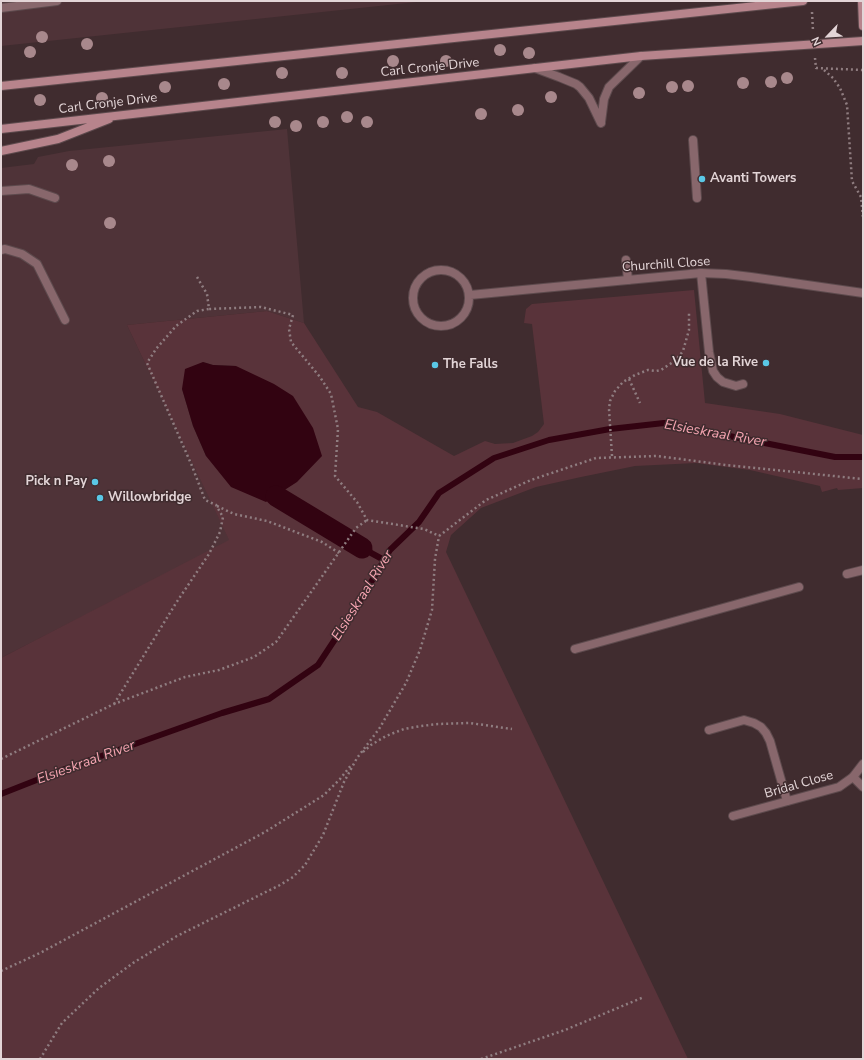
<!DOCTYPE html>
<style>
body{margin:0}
#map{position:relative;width:864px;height:1060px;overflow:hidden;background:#402c2f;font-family:"Nunito Sans",sans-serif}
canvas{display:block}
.frame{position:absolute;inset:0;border:2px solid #e3d5d7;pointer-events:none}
.north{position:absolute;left:808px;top:16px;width:40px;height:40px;-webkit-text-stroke:3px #402c2f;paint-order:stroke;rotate:245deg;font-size:11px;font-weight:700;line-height:16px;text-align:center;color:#e3d5d7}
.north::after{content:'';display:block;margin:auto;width:14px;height:18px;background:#e3d5d7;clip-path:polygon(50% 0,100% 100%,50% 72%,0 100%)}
</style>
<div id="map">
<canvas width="864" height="1060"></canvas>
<div class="frame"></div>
<div class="north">N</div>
</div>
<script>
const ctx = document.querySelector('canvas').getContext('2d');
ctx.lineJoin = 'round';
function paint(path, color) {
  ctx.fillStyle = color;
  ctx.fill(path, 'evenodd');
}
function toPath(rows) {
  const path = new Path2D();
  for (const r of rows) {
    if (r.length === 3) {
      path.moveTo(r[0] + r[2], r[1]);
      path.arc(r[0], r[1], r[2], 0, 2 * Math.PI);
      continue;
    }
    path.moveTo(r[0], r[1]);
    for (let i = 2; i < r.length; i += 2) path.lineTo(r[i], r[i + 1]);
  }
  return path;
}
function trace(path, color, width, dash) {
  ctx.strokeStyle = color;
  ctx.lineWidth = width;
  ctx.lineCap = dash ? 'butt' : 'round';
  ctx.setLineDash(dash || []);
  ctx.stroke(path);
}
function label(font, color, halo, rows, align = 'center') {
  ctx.font = font + ' "Nunito Sans",sans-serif';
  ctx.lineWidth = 3;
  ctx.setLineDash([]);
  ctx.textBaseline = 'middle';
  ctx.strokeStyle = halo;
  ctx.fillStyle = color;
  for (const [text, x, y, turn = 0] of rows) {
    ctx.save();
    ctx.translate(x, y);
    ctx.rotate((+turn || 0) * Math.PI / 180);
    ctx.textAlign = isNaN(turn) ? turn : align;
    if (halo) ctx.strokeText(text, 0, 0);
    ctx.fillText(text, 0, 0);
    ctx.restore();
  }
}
const built = toPath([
 [1,1,426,1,1,46],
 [287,129,304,323,267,311,127,325,230,541,1,658,1,168,34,164,38,157,69,151]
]);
const green = toPath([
 [694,290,705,403,780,414,863,435,863,488,838,490,837,488,822,492,820,486,750,470,696,463,635,466,581,477,536,487,481,508,451,535,446,552,688,1059,1,1059,1,658,229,540,127,325,267,311,304,323,358,407,377,412,454,456,485,441,495,444,513,443,532,436,538,432,544,424,532,324,524,323,526,309,532,304],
 [203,362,213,365,236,366,206,456,193,426,182,389]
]);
const water = toPath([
 [203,362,213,365,236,366,274,384,293,396,313,428,322,456,297,482,266,502,231,487,206,456,193,426,182,389,185,369]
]);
const stream = toPath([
 [362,548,384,560],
 [1,794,62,770,222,713,269,699,318,665,357,606,390,550,419,522,439,493,494,458,549,440,610,429,664,423,835,457,863,457]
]);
const canal = toPath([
 [276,496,362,548]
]);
const path = toPath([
 [812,12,813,31],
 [815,58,816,68,863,70],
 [824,70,833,78,840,88,847,105,852,181,861,197,863,218],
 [197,277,207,294,209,309,261,307,293,315,289,329,291,342,320,377,331,394,338,429,335,476,357,502,367,520,424,529,439,536,486,500,531,480,596,458,657,456,726,465,863,479],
 [629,379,640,403],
 [612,456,609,409,610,401,615,391,623,382,635,375,648,370,656,371,661,370,676,360,683,351,689,330,689,311],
 [217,506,234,514,267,521,322,542,339,553],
 [114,704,176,603,209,554,220,532,223,517,216,505,205,500,192,466,147,363,156,349,176,326,197,311,209,309],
 [363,752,371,745,386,736,404,729,421,726,438,724,470,723,512,729],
 [1,759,114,704,185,677,219,670,254,657,276,642,356,528,367,520],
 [1,971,40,953,265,832,324,795,340,779,352,764],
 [40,1059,62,1023,99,988,133,963,177,936,280,885,293,877,305,865,323,835,344,782,357,758,379,729,406,683,420,650,432,610,435,559,439,536],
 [481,1059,565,1030,644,997]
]);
const lane = toPath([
 [535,68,559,77,576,84,580,87,589,98,601,123],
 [601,122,604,99,609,87,641,56],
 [693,140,697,198],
 [1,191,29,189,55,198],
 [1,250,5,249,22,254,37,264,65,320],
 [626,260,628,280],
 [701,273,709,352,713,371,717,377,723,382,736,386,743,384],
 [847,574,863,570],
 [575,649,799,587],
 [709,730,744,720,754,723,761,727,766,733,770,741,787,801],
 [853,777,863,787]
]);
const street = toPath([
 [1,8,57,1],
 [441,298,28],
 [470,295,701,273,726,274,751,277,863,293],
 [733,816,839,787,853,777,863,764]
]);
const secondary = toPath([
 [862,1,863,26],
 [1,86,803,1],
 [1,129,641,56,863,41],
 [1,151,58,139,109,119]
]);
const trees = [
 [42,37],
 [87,44],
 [500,50],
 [30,52],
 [529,53],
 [393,61],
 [446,61],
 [282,73],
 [342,73],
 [787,78],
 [771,82],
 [743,83],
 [224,84],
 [688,86],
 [165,87],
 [672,87],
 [639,93],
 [551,97],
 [102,98],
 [40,100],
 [518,110],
 [481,114],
 [347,117],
 [275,122],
 [323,122],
 [367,122],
 [296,126],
 [109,161],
 [72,165],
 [110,223]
];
const markers = [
 [702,179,4,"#5ac8e6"],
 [766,363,4,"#5ac8e6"],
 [435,365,4,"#5ac8e6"],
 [95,482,4,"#5ac8e6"],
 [100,498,4,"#5ac8e6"]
];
const streetNames = [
 ["Carl Cronje Drive",430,68,-6],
 ["Carl Cronje Drive",108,104,-7],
 ["Churchill Close",666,265,-4],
 ["Bridal Close",799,785,-16]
];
const poiNames = [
 ["Avanti Towers",710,179],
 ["Vue de la Rive",758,363,"right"],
 ["The Falls",443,365],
 ["Pick n Pay",87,482,"right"],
 ["Willowbridge",108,498]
];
const waterNames = [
 ["Elsieskraal River",715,434,10],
 ["Elsieskraal River",363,596,-58],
 ["Elsieskraal River",86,763,-20]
];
paint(built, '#4f3338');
paint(green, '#59333a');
paint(water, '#320311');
trace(stream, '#320311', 6);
trace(canal, '#320311', 21);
trace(lane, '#5d4a4d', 10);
trace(street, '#5d4a4d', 10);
trace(secondary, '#5d4a4d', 10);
trace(path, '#8f7d80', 2.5, [2, 3]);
trace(lane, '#88676c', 8);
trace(street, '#88676c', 8);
trace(secondary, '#b7848c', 8);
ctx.fillStyle = '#a8888c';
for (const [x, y] of trees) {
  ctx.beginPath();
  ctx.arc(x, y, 6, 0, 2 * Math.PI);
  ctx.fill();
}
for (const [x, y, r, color] of markers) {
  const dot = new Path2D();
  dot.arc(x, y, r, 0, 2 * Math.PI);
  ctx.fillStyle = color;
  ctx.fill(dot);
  trace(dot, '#402c2f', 1.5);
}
label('13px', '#e3d5d7', '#402c2f', streetNames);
label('bold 13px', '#e3d5d7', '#402c2f', poiNames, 'left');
label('italic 14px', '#f7a5b2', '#402c2f', waterNames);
</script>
